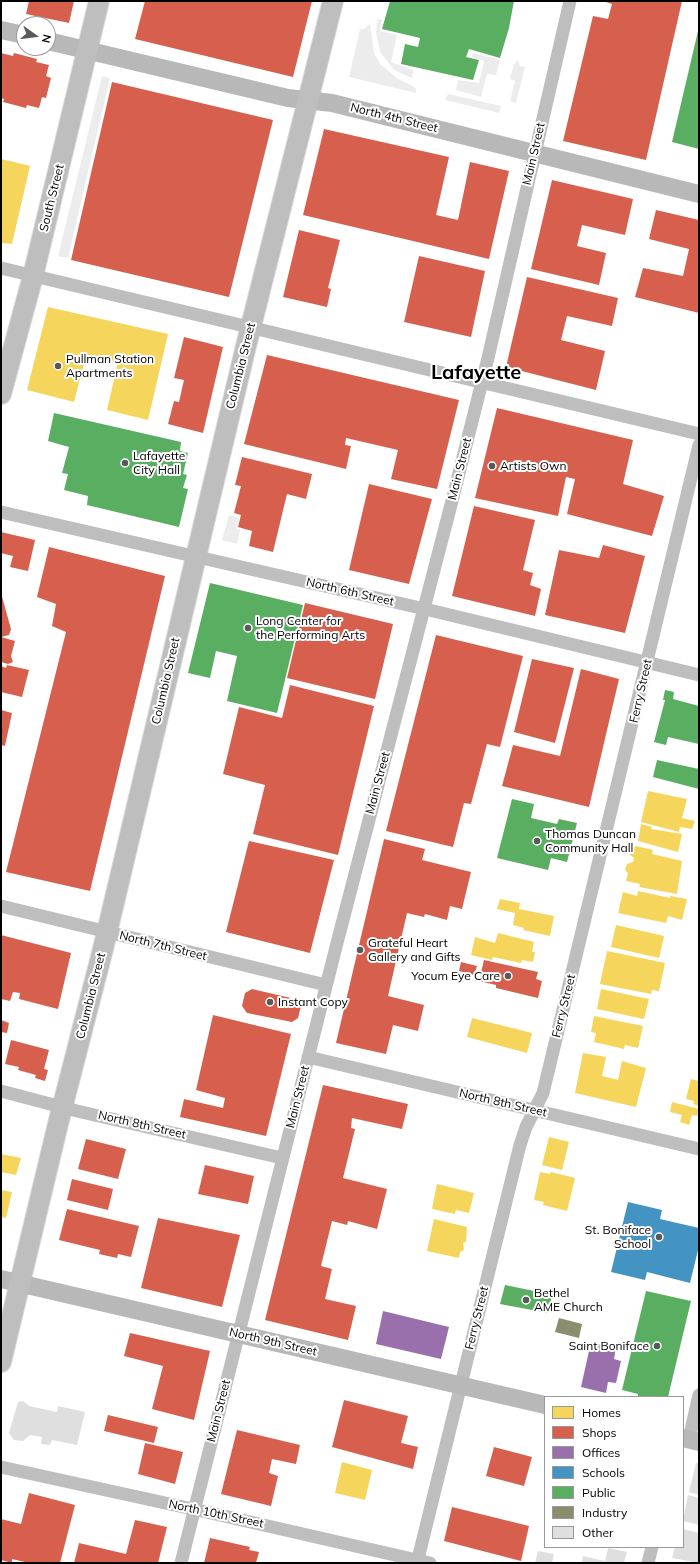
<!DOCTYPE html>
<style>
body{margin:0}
#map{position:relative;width:700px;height:1564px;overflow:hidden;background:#fff;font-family:Mulish,sans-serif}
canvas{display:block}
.frame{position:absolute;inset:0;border:2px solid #000;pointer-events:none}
.legend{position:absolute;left:544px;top:1396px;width:140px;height:152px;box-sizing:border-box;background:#fff;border:1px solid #999;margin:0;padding:5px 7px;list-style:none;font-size:12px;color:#000}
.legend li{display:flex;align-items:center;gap:8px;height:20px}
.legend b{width:20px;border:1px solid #999}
.north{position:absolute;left:16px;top:16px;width:40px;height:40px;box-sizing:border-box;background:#fff;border:1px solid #999;border-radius:50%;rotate:104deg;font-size:11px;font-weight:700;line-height:16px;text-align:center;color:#000}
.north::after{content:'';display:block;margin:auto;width:14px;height:18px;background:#595959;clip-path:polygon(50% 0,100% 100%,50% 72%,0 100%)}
</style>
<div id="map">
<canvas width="700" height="1564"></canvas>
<div class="frame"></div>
<ul class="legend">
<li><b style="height:11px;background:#f6d55c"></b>Homes</li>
<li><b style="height:11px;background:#d6604d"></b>Shops</li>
<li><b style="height:11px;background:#9970ab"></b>Offices</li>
<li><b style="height:11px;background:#4393c3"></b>Schools</li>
<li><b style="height:11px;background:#5aae61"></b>Public</li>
<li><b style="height:11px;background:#8c8c6e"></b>Industry</li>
<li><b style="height:11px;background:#dfdfdf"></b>Other</li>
</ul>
<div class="north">N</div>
</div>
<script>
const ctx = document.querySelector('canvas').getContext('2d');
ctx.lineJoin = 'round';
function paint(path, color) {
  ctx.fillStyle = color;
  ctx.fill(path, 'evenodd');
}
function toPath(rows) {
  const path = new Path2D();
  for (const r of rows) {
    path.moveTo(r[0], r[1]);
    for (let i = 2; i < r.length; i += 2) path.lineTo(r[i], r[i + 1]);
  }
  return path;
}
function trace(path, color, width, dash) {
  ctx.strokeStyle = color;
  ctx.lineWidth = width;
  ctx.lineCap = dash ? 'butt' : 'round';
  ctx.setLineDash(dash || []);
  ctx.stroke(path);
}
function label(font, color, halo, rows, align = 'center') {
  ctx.font = font + ' Mulish,sans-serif';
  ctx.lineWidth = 4;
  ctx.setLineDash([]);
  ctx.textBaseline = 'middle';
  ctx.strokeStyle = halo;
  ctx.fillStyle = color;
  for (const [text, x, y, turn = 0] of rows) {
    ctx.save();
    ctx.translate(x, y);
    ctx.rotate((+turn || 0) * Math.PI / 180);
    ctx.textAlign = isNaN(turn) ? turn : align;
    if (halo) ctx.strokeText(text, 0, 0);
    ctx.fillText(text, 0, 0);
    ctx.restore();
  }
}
const green = toPath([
 [378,19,382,20,380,31,397,35,391,62,413,70,412,78,394,70,380,52,376,32],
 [370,24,374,53,380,64,398,79,413,86,416,89,416,93,349,77,360,29,364,29],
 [473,53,500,60,496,75,487,74,481,97,456,90,458,80,479,83,484,61,472,57],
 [518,60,520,66,525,67,516,103,510,101,515,81,510,79,514,64],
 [102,76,110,78,68,258,58,256],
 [448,94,501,106,499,113,445,100],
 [229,515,239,518,236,528,240,530,237,544,222,540]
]);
const homes = toPath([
 [1,159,30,166,12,244,2,243,1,245],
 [48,307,168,334,148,420,107,410,118,362,86,356,74,402,27,390],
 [648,791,687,799,682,818,695,821,692,829,680,827,679,832,641,822],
 [641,824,652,827,651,829,682,834,678,852,638,841],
 [636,846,653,850,652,854,682,861,677,894,639,887,640,884,626,881,628,873,625,870,627,864,633,862,634,858,629,854,631,849],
 [638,891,670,898,670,896,687,899,682,920,668,916,666,923,618,913,623,892,637,896],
 [500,899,520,903,519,909,554,916,550,936,523,930,524,928,513,925,515,913,497,909],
 [616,925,664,936,659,958,611,947],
 [498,933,534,942,532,952,535,952,533,962,522,960,521,963,493,957,492,960,471,955,475,937,495,943],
 [607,951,665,963,659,991,652,990,651,994,600,984],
 [601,989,649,999,644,1019,597,1009],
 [594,1016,643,1026,638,1048,625,1045,624,1049,594,1042,596,1033,591,1032],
 [472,1018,532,1033,527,1053,467,1037],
 [583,1053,606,1057,602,1076,618,1080,622,1061,646,1068,636,1107,575,1093],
 [691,1079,699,1081,699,1106,693,1104,694,1101,686,1099],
 [672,1102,699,1109,697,1116,692,1115,689,1125,680,1122,682,1115,670,1112],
 [549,1137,569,1142,562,1170,542,1165],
 [1,1154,21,1158,16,1175,1,1172],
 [540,1172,550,1174,551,1172,575,1178,567,1211,543,1205,544,1202,534,1200],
 [437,1184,474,1193,469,1213,456,1210,455,1214,432,1209],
 [1,1190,12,1192,6,1218,1,1217],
 [434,1219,467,1227,466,1242,463,1243,464,1250,460,1252,459,1258,427,1251],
 [342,1462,372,1470,365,1500,335,1493]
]);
const shops = toPath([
 [29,1,74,1,69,23,26,14],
 [145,1,312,1,293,77,135,39],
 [603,1,682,1,646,160,563,141,593,16,608,19,612,4],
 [1,53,13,56,14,53,37,59,36,62,49,65,46,76,51,78,46,98,42,97,39,108,27,105,26,108,3,102,4,99,1,98],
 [112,82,273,120,229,297,71,260],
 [324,129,449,157,436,215,458,220,470,162,509,171,489,259,303,215],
 [552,180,633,199,625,235,582,225,577,246,606,253,599,285,531,269],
 [656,210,699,220,699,313,635,297,643,268,683,276,689,249,649,239],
 [299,230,340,240,328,288,331,289,327,307,283,297],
 [419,256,485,271,471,337,404,322],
 [527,277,618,298,612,326,567,316,561,340,605,351,596,390,506,367],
 [184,337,223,347,203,433,168,424,174,401,179,402,184,380,174,378],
 [267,355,459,400,437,489,391,479,398,450,346,438,345,445,351,446,346,469,244,444],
 [497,408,633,440,623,484,664,496,652,536,567,514,575,479,566,477,558,516,475,498],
 [242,457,312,474,306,499,287,494,273,552,249,546,252,531,238,527,241,515,234,513,241,486,235,485],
 [369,484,432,499,409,584,349,570],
 [474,506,535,520,523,570,533,573,530,585,541,589,535,616,452,596],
 [1,532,35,540,28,571,10,567,13,556,1,553],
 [603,545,645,556,625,633,545,615,559,550,599,558],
 [49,547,165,576,90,891,6,872,66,632,52,626,56,604,37,597],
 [1,593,11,629,9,635,1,637],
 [305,603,393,624,375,699,287,678],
 [436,635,523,656,500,747,487,744,471,804,464,803,453,847,386,831],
 [1,637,15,641,11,656,13,662,8,664,1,662],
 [532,659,574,668,555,743,514,732],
 [7,665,29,670,22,697,1,692,1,666,6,668],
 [581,669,619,679,589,807,502,786,513,745,560,756],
 [290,685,374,706,338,855,253,834,265,785,223,774,239,707,282,718],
 [1,710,12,713,5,746,1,745],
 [384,839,425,849,422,860,471,872,462,909,450,906,447,920,425,914,424,917,407,913,388,996,424,1005,418,1031,393,1025,386,1054,336,1043],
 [249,841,334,860,310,953,226,932],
 [1,935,71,953,58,1009,19,999,20,993,13,992,10,1001,1,999],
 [484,960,538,972,536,979,542,981,538,998,496,988,496,985,479,981],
 [461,962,477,966,474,975,459,971],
 [252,989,295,999,301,1006,298,1018,292,1022,247,1013,242,1006,245,993],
 [213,1015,291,1034,266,1136,180,1117,184,1099,223,1108,225,1098,196,1090],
 [1,1020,9,1023,7,1033,1,1032],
 [11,1040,49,1050,44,1069,48,1070,45,1081,35,1078,36,1075,18,1070,19,1067,5,1064],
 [323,1085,408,1104,402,1129,352,1118,351,1128,355,1129,343,1178,387,1189,377,1229,348,1221,347,1225,332,1221,321,1266,332,1269,325,1299,356,1306,348,1340,265,1320],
 [86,1139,126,1149,118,1179,78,1169],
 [205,1165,254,1176,248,1204,198,1194],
 [72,1179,113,1189,108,1210,67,1200],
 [67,1209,139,1226,131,1257,118,1254,117,1258,99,1254,100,1250,59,1240],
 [158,1218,240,1235,222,1307,141,1288],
 [130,1333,210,1351,194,1420,152,1409,163,1366,124,1356],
 [344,1400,408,1416,401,1443,418,1447,413,1469,332,1447],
 [108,1415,158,1427,154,1443,104,1431],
 [237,1430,300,1445,296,1464,272,1459,269,1473,278,1476,271,1506,221,1494],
 [145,1443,183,1452,175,1484,138,1474],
 [494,1447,532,1457,524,1486,486,1476],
 [29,1493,75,1505,60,1563,29,1563,12,1559,12,1563,1,1560,1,1519,21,1524],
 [452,1507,529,1526,521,1561,444,1541],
 [135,1520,167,1527,158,1563,74,1563,79,1543,126,1554],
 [210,1538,250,1547,249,1550,259,1552,256,1563,204,1563]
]);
const offices = toPath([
 [383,1311,449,1327,441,1359,376,1344],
 [591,1342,616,1348,614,1359,621,1361,616,1383,608,1382,606,1393,581,1387]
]);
const schools = toPath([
 [628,1202,662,1210,660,1219,699,1228,699,1246,690,1283,647,1272,645,1280,611,1272]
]);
const public = toPath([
 [390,1,514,1,509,28,500,58,469,49,466,57,479,60,473,80,401,64,405,44,418,47,420,38,382,29],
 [698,31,699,31,699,149,672,142],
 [54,413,181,442,180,451,188,453,183,474,187,475,183,488,188,489,179,527,87,505,88,496,64,490,68,474,62,473,69,447,48,441],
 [210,583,303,605,277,713,227,701,237,656,216,651,210,678,188,673],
 [665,690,674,692,673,699,699,706,699,744,668,737,666,745,654,742,665,700,663,700],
 [657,760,699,769,699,789,653,777],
 [512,799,534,804,531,818,557,824,559,819,577,823,567,862,551,858,548,870,497,858],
 [505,1285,544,1293,543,1294,552,1296,548,1313,500,1304],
 [646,1291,691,1301,668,1397,638,1397,638,1394,622,1390]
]);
const industry = toPath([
 [559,1318,582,1324,579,1338,555,1332]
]);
const building = toPath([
 [23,1401,29,1406,57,1412,58,1406,85,1412,77,1445,52,1440,50,1445,41,1444,42,1437,30,1435,23,1441,14,1440,9,1433,18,1402],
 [696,1463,699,1463,699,1495,689,1492],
 [688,1495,699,1498,699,1525,683,1521],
 [683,1529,699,1533,699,1563,672,1558,675,1547,683,1547],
 [608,1548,627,1552,624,1563,582,1563,583,1556,605,1561],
 [538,1551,554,1554,552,1563,535,1563]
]);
const street = toPath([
 [1,268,699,434],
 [1,512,425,609,699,675],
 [1,906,326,985],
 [308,1057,699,1149],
 [1,1091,77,1111,282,1158],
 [689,1439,699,1395],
 [1,1467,211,1513,430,1563],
 [181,1563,337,943,453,497,488,358,570,1],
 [417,1563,520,1145,526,1127,543,1093,699,445],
 [648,1563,652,1547]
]);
const secondary = toPath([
 [1,30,24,35],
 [48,41,288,98,332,103,699,194],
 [1,1279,545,1405],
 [683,1438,699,1442]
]);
const primary = toPath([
 [1,394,33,276,99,1],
 [1,1362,58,1124,103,949,246,346,333,1]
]);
const markers = [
 [58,366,4,"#595959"],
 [125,463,4,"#595959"],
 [492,466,4,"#595959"],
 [248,628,4,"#595959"],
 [537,841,4,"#595959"],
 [360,950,4,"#595959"],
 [508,976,4,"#595959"],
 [270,1002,4,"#595959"],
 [659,1237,4,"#595959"],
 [526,1300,4,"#595959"],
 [657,1346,4,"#595959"]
];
const streetNames = [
 ["North 4th Street",394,118,14],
 ["Main Street",534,154,-77],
 ["South Street",52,198,-76],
 ["Columbia Street",241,366,-76],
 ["Main Street",460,469,-76],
 ["North 6th Street",350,592,13],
 ["Columbia Street",166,681,-77],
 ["Ferry Street",641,691,-77],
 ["Main Street",378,783,-75],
 ["North 7th Street",163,946,14],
 ["Columbia Street",91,996,-76],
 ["Ferry Street",564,1006,-76],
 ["Main Street",298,1097,-76],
 ["North 8th Street",503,1103,13],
 ["North 8th Street",142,1125,13],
 ["Ferry Street",477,1318,-76],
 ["North 9th Street",273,1342,13],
 ["Main Street",219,1411,-76],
 ["North 10th Street",216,1514,12]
];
const poiNames = [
 ["Pullman Station",66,359],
 ["Apartments",66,373],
 ["Lafayette",133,456],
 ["City Hall",133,470],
 ["Artists Own",500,466],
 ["Long Center for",256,621],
 ["the Performing Arts",256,635],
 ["Thomas Duncan",545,834],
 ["Community Hall",545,848],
 ["Grateful Heart",368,943],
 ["Gallery and Gifts",368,957],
 ["Yocum Eye Care",500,976,"right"],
 ["Instant Copy",278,1002],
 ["St. Boniface",651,1230,"right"],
 ["School",651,1244,"right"],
 ["Bethel",534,1293],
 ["AME Church",534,1307],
 ["Saint Boniface",649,1346,"right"]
];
const townNames = [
 ["Lafayette",476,373]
];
paint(green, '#ececec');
paint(homes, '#f6d55c');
paint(shops, '#d6604d');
paint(offices, '#9970ab');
paint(schools, '#4393c3');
paint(public, '#5aae61');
paint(industry, '#8c8c6e');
paint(building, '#dfdfdf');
trace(primary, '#dbdbdb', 22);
trace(street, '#bebebe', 13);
trace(secondary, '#b8b8b8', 18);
trace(primary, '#bebebe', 20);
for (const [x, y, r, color] of markers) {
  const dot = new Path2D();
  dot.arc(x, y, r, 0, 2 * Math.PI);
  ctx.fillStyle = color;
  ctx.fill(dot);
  trace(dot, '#fff', 1.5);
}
label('12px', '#000', '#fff', streetNames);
label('12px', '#000', '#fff', poiNames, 'left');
label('bold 20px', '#000', '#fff', townNames);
</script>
